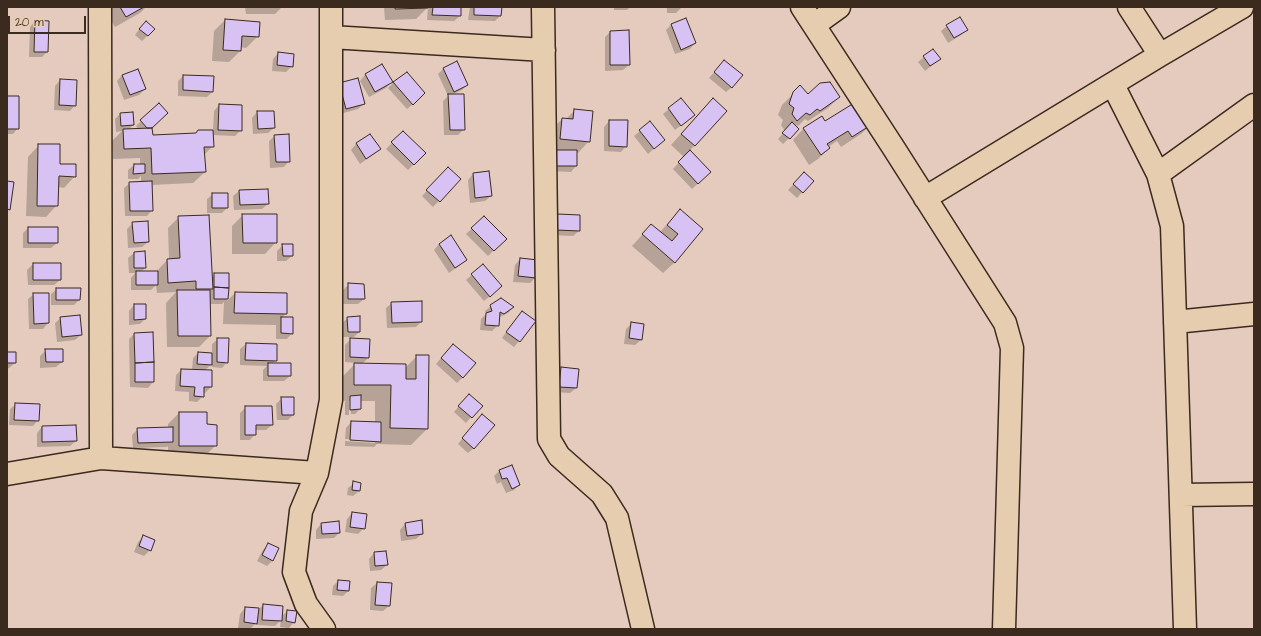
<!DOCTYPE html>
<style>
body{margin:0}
#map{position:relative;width:1261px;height:636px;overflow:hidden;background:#e4cbbd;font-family:"Architects Daughter",sans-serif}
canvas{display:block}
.frame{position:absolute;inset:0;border:8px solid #3b2a1e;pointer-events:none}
.scale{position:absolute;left:8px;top:16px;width:78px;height:18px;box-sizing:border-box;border:2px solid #3b2a1e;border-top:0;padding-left:5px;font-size:12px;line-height:14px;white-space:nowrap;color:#3b2a1e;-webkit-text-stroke:3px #e7cdaf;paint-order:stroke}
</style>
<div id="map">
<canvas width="1261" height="636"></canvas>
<div class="frame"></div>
<div class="scale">20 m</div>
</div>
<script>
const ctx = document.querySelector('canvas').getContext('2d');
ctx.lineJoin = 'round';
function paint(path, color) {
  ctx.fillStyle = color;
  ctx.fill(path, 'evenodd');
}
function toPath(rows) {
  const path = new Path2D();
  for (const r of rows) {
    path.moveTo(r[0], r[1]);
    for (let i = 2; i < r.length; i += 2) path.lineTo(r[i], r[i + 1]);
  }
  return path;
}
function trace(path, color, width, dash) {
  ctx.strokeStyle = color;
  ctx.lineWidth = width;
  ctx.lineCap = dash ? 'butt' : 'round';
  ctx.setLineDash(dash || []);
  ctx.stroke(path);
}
const shadow = toPath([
 [110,7,146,7,140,13,115,27,106,12],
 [245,7,282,7,275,14,246,14],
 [384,7,427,7,427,8,416,19,385,20],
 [428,7,460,7,460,16,454,21,427,20],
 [470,7,501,7,500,16,495,21,468,20],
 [614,7,630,7,627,10,614,10],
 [667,7,682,7,676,13,667,13],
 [686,19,695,43,690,49,675,54,666,30,671,25],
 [225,20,258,36,246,48,240,47,240,51,229,62,212,61,214,31],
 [35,21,47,52,42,57,29,57,30,27],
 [947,26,966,30,961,35,948,43,941,31],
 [140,28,154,29,142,41,135,35],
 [610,32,629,65,623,70,605,71,605,37],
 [933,50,940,59,925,71,918,62],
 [278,53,292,66,286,72,272,71,273,59],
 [724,61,732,87,726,92,709,78],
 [456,62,467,85,462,90,451,95,464,129,458,135,444,135,443,101,448,96,438,74,443,69],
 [382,65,391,82,386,88,369,97,360,81,365,75],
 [407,73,419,99,407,109,388,88,393,83],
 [122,75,145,89,139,95,124,100,117,81],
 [183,76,212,92,207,97,178,96,178,81],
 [60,80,75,105,70,111,54,110,55,86],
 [800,87,808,95,839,97,828,108,808,121,805,119,798,126,794,124,798,129,783,144,778,139,785,131,781,125,783,120,778,115,782,105],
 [334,89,364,104,358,109,340,114],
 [7,97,18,128,13,134,7,134],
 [681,99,688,120,675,130,663,114],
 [713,99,695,145,689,151,710,172,692,189,673,169,684,157,671,145],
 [159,104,151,128,152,136,195,134,199,131,213,131,214,111,219,105,241,130,235,136,212,135,213,146,204,155,205,172,193,183,151,185,152,210,147,216,125,216,124,188,130,183,141,182,141,176,138,179,128,179,128,170,134,165,140,165,140,158,113,159,112,141,122,131,116,132,115,119,120,114,133,125,129,130,138,129,136,126],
 [575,110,589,141,578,153,576,152,576,166,571,172,549,171,551,130,562,119,566,119],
 [257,112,274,128,268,133,253,134,252,118],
 [609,121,626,146,621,152,604,151,604,127],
 [825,123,873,123,861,134,841,147,837,141,828,147,829,148,818,159,809,165,793,140,804,128],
 [640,131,664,140,648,154,634,136],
 [403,132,425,153,408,170,386,149],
 [370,135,379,149,374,154,360,164,351,150,356,144],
 [275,136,289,161,284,167,270,168,269,141],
 [39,145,59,165,75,176,64,188,58,187,57,205,46,217,26,216,28,157],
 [448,168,460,179,433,207,422,196],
 [804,173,812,181,797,198,788,190],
 [473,174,491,196,485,201,470,203,468,180],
 [267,190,268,204,262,209,234,210,233,196,239,191],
 [213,194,227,208,222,213,207,213,207,199],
 [680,210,702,229,675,262,663,273,632,246,651,225,660,232],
 [243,215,276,242,265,254,232,254,232,226],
 [557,215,579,231,573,236,551,235,552,220],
 [179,217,211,278,215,274,228,274,227,301,235,293,286,313,282,318,292,333,287,339,276,339,276,325,223,324,224,302,222,304,209,304,210,336,199,347,167,347,166,303,176,292,157,293,156,285,151,290,131,290,131,278,135,273,129,273,128,258,134,253,144,252,145,268,141,272,156,272,167,260,169,259,168,228],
 [484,217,505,239,488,256,466,234],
 [133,223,148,242,142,247,128,248,127,229],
 [28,228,57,243,51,248,23,248,23,233],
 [450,237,466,259,460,265,449,273,434,250,439,244],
 [283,245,292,256,286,261,277,261,277,251],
 [520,259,537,261,535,278,530,283,513,282,515,265],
 [33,264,60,264,60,280,54,285,28,285,27,270],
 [483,265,495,292,484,301,466,280],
 [349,284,364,299,358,304,343,304,343,290],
 [57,289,79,300,74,305,51,305,51,294],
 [34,294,48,294,48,323,43,329,29,329,28,299],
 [392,303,421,322,416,327,387,328,386,308],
 [134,305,145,319,140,324,129,325,129,311],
 [491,306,513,307,508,313,498,318,498,325,492,331,480,330,481,319,486,314,485,311],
 [517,317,519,341,514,347,502,338],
 [61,318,81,335,75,340,57,342,55,323],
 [348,318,359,332,354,337,343,337,342,323],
 [632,323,641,340,635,345,624,344,626,329],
 [152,333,153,382,148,388,130,387,129,339,134,334],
 [218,339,227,362,222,368,212,367,212,364,204,371,211,371,211,387,205,393,203,393,203,396,197,402,189,401,189,392,175,391,176,375,181,370,192,370,193,358,198,353,212,354,212,344],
 [351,339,368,358,362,364,405,368,417,356,427,429,411,445,377,444,374,447,345,446,345,441,375,443,375,441,345,439,346,428,351,422,375,423,375,401,360,401,360,409,355,414,351,414,351,401,349,401,349,415,345,415,345,402,346,401,338,400,339,380,356,363,345,362,345,345],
 [246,344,276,360,272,364,290,376,284,381,263,381,263,370,267,366,240,365,240,349],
 [46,350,62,362,56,367,40,368,40,356],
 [448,350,463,377,457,383,436,364],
 [7,353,15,363,9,368,7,369],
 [562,368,576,388,570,393,554,392,556,374],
 [282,398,293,415,288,420,277,420,276,404],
 [464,400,471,417,466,423,454,412],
 [16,404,38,420,33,426,9,425,10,409],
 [246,407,272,425,266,430,255,430,255,434,250,440,240,440,240,413],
 [179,413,206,425,216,445,205,456,168,456,168,446,167,447,133,448,132,435,138,429,168,428,168,424],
 [477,421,474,448,468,453,458,444],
 [42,427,76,441,70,446,37,447,37,433],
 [512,466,519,485,514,490,506,493,501,482,497,484,494,476,499,471],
 [354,483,360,484,359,491,353,496,347,495,348,488],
 [352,513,364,528,358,534,345,532,347,519],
 [338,523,339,533,334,538,316,539,316,530,321,524],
 [405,524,422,534,416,539,401,541,400,530],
 [144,536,150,550,144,556,134,552,138,542],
 [269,544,273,560,267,566,257,561,263,550],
 [374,553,387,565,381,570,370,571,369,559],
 [338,581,348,591,343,596,332,595,333,586],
 [377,583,390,584,389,606,383,611,370,610,371,588],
 [263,605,281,617,287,611,294,622,289,628,280,627,281,620,275,626,257,625,257,622,250,629,238,628,240,614,245,608,257,611]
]);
const building = toPath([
 [120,7,144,7,126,17,120,7],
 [395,7,428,7,428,8,395,9,395,7],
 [433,7,461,7,461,16,432,15,433,7],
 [474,7,502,7,501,16,474,15,474,7],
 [960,17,968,30,954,38,946,25,960,17],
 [686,18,696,43,681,50,671,24,686,18],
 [225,19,260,22,259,37,242,36,241,51,223,50,225,19],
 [35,20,49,21,48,52,34,52,35,20],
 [146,21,155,29,148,36,139,29,146,21],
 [629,30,630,65,610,65,610,31,629,30],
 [933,49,941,59,930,66,923,56,933,49],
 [278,52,294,54,293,67,277,65,278,52],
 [724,60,743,75,732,88,714,72,724,60],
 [457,61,468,85,454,92,443,68,457,61],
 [382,64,393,82,375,92,365,74,382,64],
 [138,69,146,89,130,95,122,75,138,69],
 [407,72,425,93,413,105,393,82,407,72],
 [183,75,214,76,213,92,183,90,183,75],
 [358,78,365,104,346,109,339,83,358,78],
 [60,79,77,80,76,106,59,105,60,79],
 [830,82,840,97,820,111,817,109,810,115,806,113,797,121,792,114,794,108,789,104,793,92,800,85,808,94,820,83,830,82],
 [448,94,464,94,465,130,450,130,448,94],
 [7,96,19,96,19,129,7,129,7,96],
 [681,98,695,115,681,126,668,108,681,98],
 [713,98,727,111,695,146,681,134,713,98],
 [859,100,874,123,852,137,848,131,827,144,830,148,821,155,803,128,822,116,825,121,859,100],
 [159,103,168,113,152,128,147,128,140,120,159,103],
 [219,104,242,105,242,131,218,130,219,104],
 [574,109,593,111,590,142,560,139,562,118,573,119,574,109],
 [257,111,274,111,275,128,258,129,257,111],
 [133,112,134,125,121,126,120,113,133,112],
 [609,120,628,120,627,147,609,146,609,120],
 [650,121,665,140,654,149,639,130,650,121],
 [792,122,799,129,790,139,782,133,792,122],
 [152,128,153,135,196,133,198,130,213,130,214,147,204,147,206,172,152,174,151,148,124,149,123,129,152,128],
 [403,131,426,153,414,165,391,142,403,131],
 [289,134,290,162,276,162,274,135,289,134],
 [370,134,381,149,366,159,356,143,370,134],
 [38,144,60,144,60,164,76,164,76,177,59,176,58,206,37,206,38,144],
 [554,150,577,150,577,166,554,166,554,150],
 [690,150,711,172,698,184,678,162,690,150],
 [134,164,145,164,145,173,133,174,134,164],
 [448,167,461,179,440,202,426,190,448,167],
 [489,171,492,196,475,198,473,173,489,171],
 [804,172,814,181,803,193,793,184,804,172],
 [7,181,14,182,10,210,7,209,7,181],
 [152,181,153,211,130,211,129,182,152,181],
 [268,189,269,204,240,205,239,190,268,189],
 [212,193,228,193,228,208,212,208,212,193],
 [680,209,703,229,675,263,642,234,651,224,672,241,678,234,667,225,680,209],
 [242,214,277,214,277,243,243,243,242,214],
 [557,214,580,215,580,231,556,230,557,214],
 [209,215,213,289,196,289,196,281,168,283,167,259,180,258,178,216,209,215],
 [484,216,507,239,494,251,471,228,484,216],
 [148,221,149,242,134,243,132,222,148,221],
 [28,227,58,227,58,243,28,243,28,227],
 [451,235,467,260,455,268,439,244,451,235],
 [282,244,293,244,293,256,283,256,282,244],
 [145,251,146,268,134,268,134,252,145,251],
 [520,258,538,260,536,278,518,276,520,258],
 [33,263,61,263,61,280,33,280,33,263],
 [483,264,502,286,490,297,471,274,483,264],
 [136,271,158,271,158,285,136,285,136,271],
 [214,273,229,273,229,288,214,287,214,273],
 [348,283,364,284,365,299,348,299,348,283],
 [214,287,229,288,228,299,214,299,214,287],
 [56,288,81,288,80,300,56,300,56,288],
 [177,290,210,290,211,336,178,336,177,290],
 [235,292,287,293,287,314,234,313,235,292],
 [33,293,49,293,49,323,34,324,33,293],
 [501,298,514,307,504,314,500,312,499,326,485,325,486,313,492,311,490,305,501,298],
 [422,301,422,322,392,323,391,302,422,301],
 [134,304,146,304,146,319,134,320,134,304],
 [522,311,536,321,520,342,506,332,522,311],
 [80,315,82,335,62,337,60,317,80,315],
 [360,316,360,332,348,332,347,317,360,316],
 [281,317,293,317,293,334,281,333,281,317],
 [631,322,644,324,642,340,629,338,631,322],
 [153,332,154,362,135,363,134,333,153,332],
 [217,338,229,338,228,363,217,362,217,338],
 [350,338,370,339,369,358,350,357,350,338],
 [246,343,277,344,277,361,245,360,246,343],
 [453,344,476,363,463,378,441,358,453,344],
 [45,349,63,349,63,362,46,362,45,349],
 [7,352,16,352,16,363,7,363,7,352],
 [198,352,212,353,212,365,197,364,198,352],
 [416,355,429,355,428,429,390,428,391,385,354,385,354,363,406,364,406,379,416,379,416,355],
 [154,362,154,382,135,382,135,363,154,362],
 [268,363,291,363,291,376,268,376,268,363],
 [561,367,579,369,577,388,559,387,561,367],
 [181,369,212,370,212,387,204,387,204,397,194,396,195,387,180,386,181,369],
 [469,394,483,406,472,418,458,406,469,394],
 [361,395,361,409,350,410,350,396,361,395],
 [281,397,294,397,294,415,282,415,281,397],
 [15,403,40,404,39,421,14,420,15,403],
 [245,406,272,406,273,425,256,425,256,435,245,435,245,406],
 [179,412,207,412,207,424,217,425,217,446,179,446,179,412],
 [482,414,495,425,474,449,462,438,482,414],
 [351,421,381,422,381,442,350,440,351,421],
 [76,425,77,441,42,442,42,426,76,425],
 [173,427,173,442,138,443,137,428,173,427],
 [512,465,520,485,512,489,507,478,502,479,499,470,512,465],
 [353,481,361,483,360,491,352,490,353,481],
 [352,512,367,514,365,529,350,527,352,512],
 [422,520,423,534,407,536,405,523,422,520],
 [339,521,340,533,322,534,321,523,339,521],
 [143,535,155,540,151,551,139,546,143,535],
 [268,543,279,548,273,561,262,555,268,543],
 [386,551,388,565,375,566,374,552,386,551],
 [338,580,350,581,349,591,337,590,338,580],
 [377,582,392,583,390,606,375,605,377,582],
 [263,604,283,606,282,621,262,620,263,604],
 [245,607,259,608,257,624,244,622,245,607],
 [287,610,297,611,295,623,286,621,287,610]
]);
const minor = toPath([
 [100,7,101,458],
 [543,7,549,439,559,456,602,494,617,518,643,629],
 [802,7,893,147,1005,323,1012,348,1004,629],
 [1129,7,1160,55],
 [814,25,839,7],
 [331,37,544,50],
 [1113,85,1158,174,1172,226,1185,629],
 [1158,174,1254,105],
 [925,198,1160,55,1242,7],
 [1175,322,1254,314],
 [7,474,101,458,317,473],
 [1181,495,1254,494],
 [324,629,306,604,294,572,301,511,317,473,331,400,331,7]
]);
paint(shadow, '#0003');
paint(building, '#d7c2f3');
trace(building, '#3b2a1e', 1);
trace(minor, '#3b2a1e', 25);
trace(minor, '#e7cdaf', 22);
</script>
